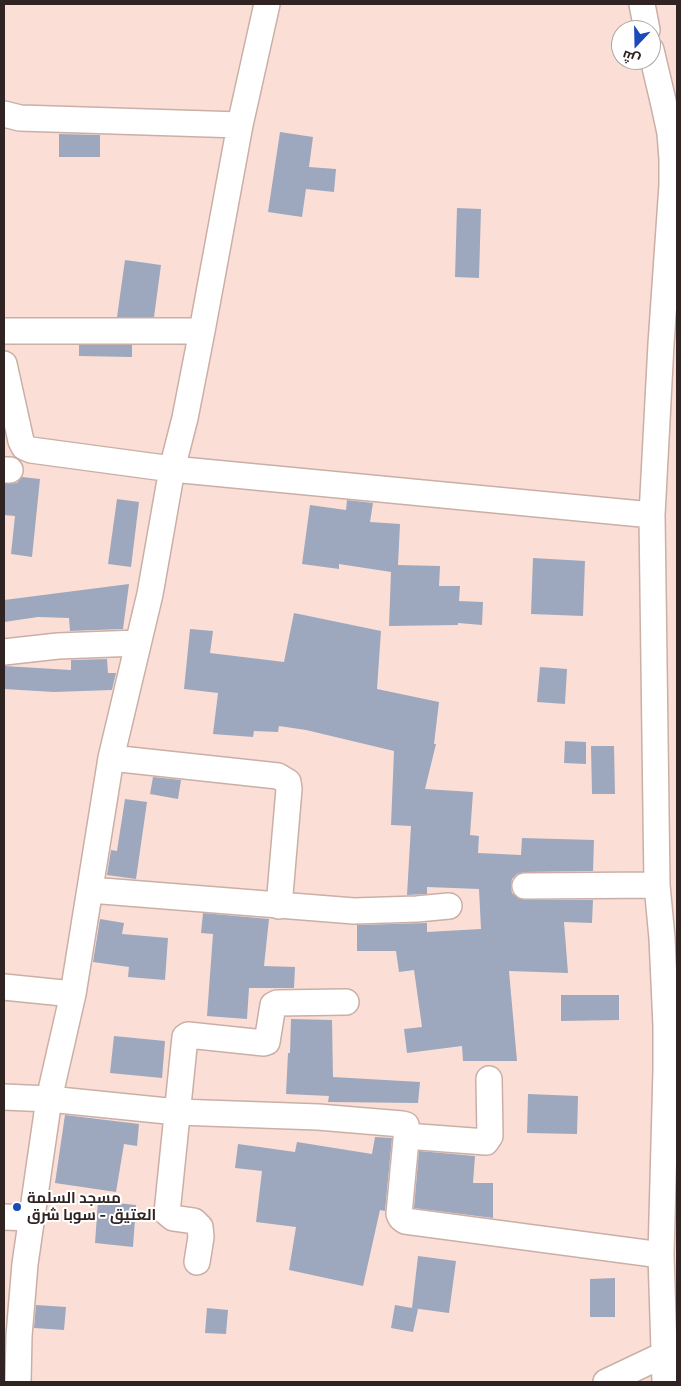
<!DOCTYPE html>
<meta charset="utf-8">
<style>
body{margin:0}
#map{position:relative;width:681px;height:1386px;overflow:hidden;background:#fbdfd6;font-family:Inter,Cairo,sans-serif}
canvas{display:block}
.frame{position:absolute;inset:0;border:5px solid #2f2421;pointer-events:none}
.north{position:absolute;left:611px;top:20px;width:50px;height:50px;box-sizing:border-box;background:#fff;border:1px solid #aca7a6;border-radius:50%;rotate:201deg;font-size:14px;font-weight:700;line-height:20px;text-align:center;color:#2f2421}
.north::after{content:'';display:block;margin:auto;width:18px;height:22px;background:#1c4ab7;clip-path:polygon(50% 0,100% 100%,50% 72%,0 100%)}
</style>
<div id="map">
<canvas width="681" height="1386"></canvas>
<div class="frame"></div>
<div class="north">ش</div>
</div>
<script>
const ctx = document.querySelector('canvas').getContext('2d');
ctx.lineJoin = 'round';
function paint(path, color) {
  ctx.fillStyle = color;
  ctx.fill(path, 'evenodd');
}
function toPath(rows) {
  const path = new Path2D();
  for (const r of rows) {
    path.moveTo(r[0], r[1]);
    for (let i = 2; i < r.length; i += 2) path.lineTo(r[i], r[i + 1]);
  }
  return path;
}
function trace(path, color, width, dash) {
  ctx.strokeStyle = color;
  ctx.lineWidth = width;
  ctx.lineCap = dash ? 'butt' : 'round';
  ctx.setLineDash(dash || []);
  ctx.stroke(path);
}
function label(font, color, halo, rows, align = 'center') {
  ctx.font = font + ' Inter,Cairo,sans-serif';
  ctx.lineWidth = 4;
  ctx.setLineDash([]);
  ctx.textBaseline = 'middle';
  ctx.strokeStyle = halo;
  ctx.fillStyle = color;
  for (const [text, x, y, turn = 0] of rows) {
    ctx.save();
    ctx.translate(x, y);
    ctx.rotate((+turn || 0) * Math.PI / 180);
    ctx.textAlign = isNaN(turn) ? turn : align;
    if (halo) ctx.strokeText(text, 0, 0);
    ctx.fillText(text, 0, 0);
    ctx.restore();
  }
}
const building = toPath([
 [280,132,313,137,309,167,336,169,334,192,306,189,302,217,268,212],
 [59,134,100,135,100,157,59,157],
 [457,208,481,209,479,278,455,277],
 [125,260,161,265,154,317,117,317],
 [79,345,132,345,132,357,79,356],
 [22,477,40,479,32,557,11,554,15,516,4,515,4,484,17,483],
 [117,499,139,502,131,567,108,564],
 [347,500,373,503,370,522,400,524,398,565,440,566,439,586,460,586,459,601,483,602,482,625,458,623,458,625,389,626,391,572,339,564,339,569,302,564,310,505,346,510],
 [533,558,585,561,583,616,531,614],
 [129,584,123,629,70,631,69,618,38,617,4,622,4,600],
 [294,613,381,631,377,689,439,702,434,744,436,744,425,789,473,792,470,835,479,836,478,853,521,855,522,838,594,840,593,871,525,872,517,874,512,879,511,887,512,893,518,898,525,900,593,900,592,923,564,922,568,973,509,971,517,1061,463,1061,462,1046,407,1053,404,1029,422,1027,414,970,399,972,396,951,357,951,357,925,427,923,427,932,481,929,479,889,427,887,427,894,407,895,411,826,391,825,394,751,306,730,279,726,278,732,254,731,253,737,213,734,218,693,184,689,190,629,213,631,210,653,284,662],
 [107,659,108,673,116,673,112,690,54,692,4,689,4,666,71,670,71,660],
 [540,667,567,669,565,704,537,702],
 [565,741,586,742,586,764,564,763],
 [591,746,614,746,615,794,592,794],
 [153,777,181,780,178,799,150,794],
 [125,799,147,802,136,879,107,875,111,850,117,851],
 [203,913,269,919,264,966,295,967,294,988,249,988,247,1019,207,1016,213,934,201,933],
 [100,919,124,923,122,934,168,938,165,980,128,977,129,967,93,962],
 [561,995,619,995,619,1020,561,1021],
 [291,1019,332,1020,333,1077,420,1082,418,1103,328,1102,329,1096,286,1094,288,1053,290,1053],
 [114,1036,165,1041,162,1078,110,1073],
 [528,1094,578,1096,577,1134,527,1133],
 [65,1115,139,1124,137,1146,124,1144,116,1192,55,1183],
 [375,1137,392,1138,385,1211,380,1210,363,1286,289,1270,296,1227,256,1222,262,1171,235,1168,238,1144,295,1152,297,1142,372,1154],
 [419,1151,475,1156,473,1183,493,1183,493,1218,414,1208],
 [98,1201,136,1205,133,1247,95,1243],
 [418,1256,456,1261,449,1313,412,1308],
 [615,1278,615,1317,590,1317,590,1279],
 [36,1305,66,1307,64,1330,34,1328],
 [395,1305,418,1309,413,1332,391,1328],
 [207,1308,228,1310,226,1334,205,1333]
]);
const street = toPath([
 [642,4,647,30],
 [651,50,664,105,670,133,672,159,672,185,661,344,652,515,657,885,662,938,666,1026,666,1070,661,1255,665,1382],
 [4,114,20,118,240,125],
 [4,331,202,331],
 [4,364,21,441,24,447,31,450,172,469,652,515],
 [4,470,10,470],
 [4,652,58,646,138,643],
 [111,758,278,776,288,782,289,789,279,906],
 [525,886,657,885],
 [90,890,354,911,417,909,449,906],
 [4,987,73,994],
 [4,1097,49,1099,177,1112,318,1117,402,1124,406,1125,407,1129,399,1214,401,1218,405,1221,661,1255],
 [406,1136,486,1142,490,1136,489,1079],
 [4,1217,32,1218],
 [197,1262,201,1237,200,1227,194,1221,173,1218,167,1213,185,1037,188,1035,264,1043,267,1042,273,1005,277,1003,346,1002],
 [18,1382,19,1336,25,1264,49,1099,73,994,111,758,150,594,172,469,185,418,202,331,240,125,267,4],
 [606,1382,663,1355]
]);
const markers = [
 [17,1207,5,"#1c4ab7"]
];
const poiNames = [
 ["مسجد السلمة",27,1198],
 ["العتيق - سوبا شرق",27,1215]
];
paint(building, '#9da8be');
trace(street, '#caafa6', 28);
trace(street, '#fff', 25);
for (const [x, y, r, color] of markers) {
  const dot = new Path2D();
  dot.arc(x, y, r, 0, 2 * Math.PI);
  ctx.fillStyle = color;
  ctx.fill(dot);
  trace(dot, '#fff', 2);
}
label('bold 15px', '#2f2421', '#fff', poiNames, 'left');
</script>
